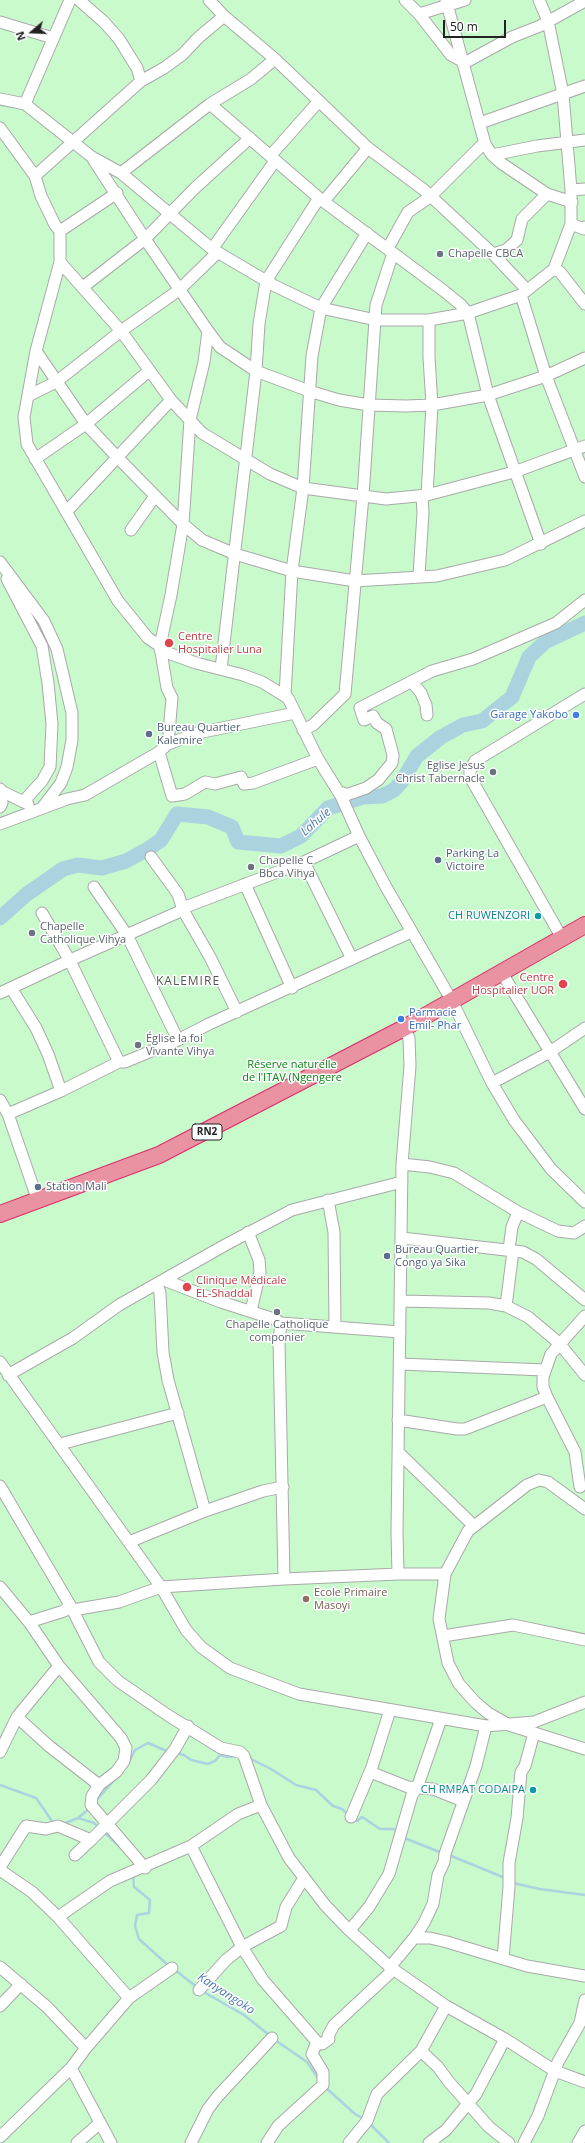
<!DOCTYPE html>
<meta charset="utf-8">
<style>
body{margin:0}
#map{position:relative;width:585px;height:2143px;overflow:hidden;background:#f2efe9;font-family:"Open Sans",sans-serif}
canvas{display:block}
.north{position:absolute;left:12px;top:12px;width:40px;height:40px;-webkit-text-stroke:3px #fff;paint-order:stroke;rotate:251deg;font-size:11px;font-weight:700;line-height:16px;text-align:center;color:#222}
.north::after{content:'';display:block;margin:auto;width:14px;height:18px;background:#222;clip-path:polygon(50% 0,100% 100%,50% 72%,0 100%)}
.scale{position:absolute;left:443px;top:20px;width:63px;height:18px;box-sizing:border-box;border:2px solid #222;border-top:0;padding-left:5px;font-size:12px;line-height:14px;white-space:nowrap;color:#222;-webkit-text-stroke:3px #fff;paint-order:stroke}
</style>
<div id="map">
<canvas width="585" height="2143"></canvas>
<div class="north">N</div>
<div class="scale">50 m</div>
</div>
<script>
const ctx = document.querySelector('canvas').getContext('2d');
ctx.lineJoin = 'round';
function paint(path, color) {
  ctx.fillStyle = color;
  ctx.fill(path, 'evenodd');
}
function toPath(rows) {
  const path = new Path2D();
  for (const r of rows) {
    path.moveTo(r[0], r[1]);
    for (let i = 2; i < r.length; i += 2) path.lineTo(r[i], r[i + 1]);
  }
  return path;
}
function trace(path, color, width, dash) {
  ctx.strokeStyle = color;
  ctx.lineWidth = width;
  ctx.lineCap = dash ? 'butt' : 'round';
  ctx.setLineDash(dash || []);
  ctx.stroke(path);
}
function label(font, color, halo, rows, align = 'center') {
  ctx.font = font + ' "Open Sans",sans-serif';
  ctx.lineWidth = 3;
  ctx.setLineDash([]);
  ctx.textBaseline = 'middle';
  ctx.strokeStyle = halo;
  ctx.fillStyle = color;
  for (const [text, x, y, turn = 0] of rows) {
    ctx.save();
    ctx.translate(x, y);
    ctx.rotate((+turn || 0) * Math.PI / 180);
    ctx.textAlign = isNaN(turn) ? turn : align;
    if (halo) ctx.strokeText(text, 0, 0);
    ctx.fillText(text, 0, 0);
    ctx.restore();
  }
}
const park = toPath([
 [0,0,585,0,585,2143,0,2143]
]);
const stream = toPath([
 [176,1753,184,1755,191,1760,208,1764,215,1761,220,1755,227,1757,237,1756],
 [249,1758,271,1769,296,1785,316,1790,333,1806,342,1809,349,1815],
 [129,1762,135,1750,148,1743,169,1752],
 [0,1785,36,1798,54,1824],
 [94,1803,116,1778],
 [78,1818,90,1808],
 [352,1818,357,1821,362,1817,380,1829,394,1829,397,1832],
 [63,1824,78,1818,94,1823,99,1828],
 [104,1832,119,1846],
 [402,1837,442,1853],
 [449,1855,505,1878],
 [133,1875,134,1887,150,1900,149,1913,137,1915,135,1926,139,1939,169,1966],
 [513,1883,540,1889,585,1895],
 [175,1970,198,1988],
 [202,1991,244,2015,269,2035],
 [275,2040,307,2062,319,2080],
 [325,2087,355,2114,364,2119],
 [369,2123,389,2143]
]);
const river = toPath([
 [0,918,27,894,63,869,78,865,102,868,126,861,148,849,161,840,177,814,208,817,232,827,238,842,281,846,301,836,328,808,363,797,382,796,394,790,402,781,417,756,441,737,463,725,482,721,512,697,529,657,545,642,585,623]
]);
const minor = toPath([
 [79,0,104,22,119,39,137,68,141,81],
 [209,0,224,16,275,59,368,148,424,190,493,254,527,290],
 [405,0,419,14,451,55,462,61,468,61,512,37,540,26,585,1],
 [446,0,485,144,492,155,501,163,547,194,572,202],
 [419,14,465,0],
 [0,22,53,38],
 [0,99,25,104,92,157,121,173,212,249,275,286,321,308,376,320,429,320,468,313,521,295,554,269,571,224,571,190,563,94,548,21,539,0],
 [25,104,70,0],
 [210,104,319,198,444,291,461,305,468,313,488,395,541,544],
 [480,123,585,86],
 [0,128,35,176,41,196,55,225,60,231,60,262,36,351,24,417,27,444,118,601,148,638,160,646],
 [271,155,319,101],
 [492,155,537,146,585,140],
 [93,159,145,239,208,331,220,347,256,371,309,391,339,400,369,405,406,406,432,405,488,395,546,376,585,358],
 [121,173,210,104,251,79,275,59],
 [35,176,141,81,164,68,182,55,198,38,224,16],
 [571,190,585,189],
 [324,201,368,148],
 [571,224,584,229,585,227],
 [60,231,117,193],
 [388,248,408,212,430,197,481,146,485,144],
 [212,249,275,161],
 [493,254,506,250,517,240,522,219,547,194],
 [60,262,121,331,171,400,202,433,270,474,303,488,386,499,427,495,514,472,585,446],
 [554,269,560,272,585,304],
 [83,287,145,239,195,188,250,138],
 [521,295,546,376,585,477],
 [36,351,86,424,117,457,183,524,202,540,235,554,292,571,355,581,437,576,505,560,585,521],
 [28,396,56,382,121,331,179,290,218,252],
 [35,459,86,424,149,371],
 [427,495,432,405,429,357,429,320],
 [67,511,171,400],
 [131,530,155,496],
 [0,562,44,621,57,649,72,713,72,740,67,767,61,783,42,808],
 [419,575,423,513,422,496],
 [7,579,42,646,48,683,52,724,50,767,42,781,23,802],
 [160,650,196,663,243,675,262,682,288,698,318,759,341,796,359,836,386,887,452,1001,492,1083,514,1120,551,1169,585,1202],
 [221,669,256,371,259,324,266,281,319,198],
 [412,682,421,693,426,705,427,715],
 [285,695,292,571,303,488,312,356,321,308,367,233],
 [360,708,432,671,473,659,556,623,585,600],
 [303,730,313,725,345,694,363,496,376,305,393,253],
 [168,744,172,698,167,688,160,646,171,595,183,524,190,420,204,362,208,331],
 [159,752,172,796,185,794,205,782,215,784,241,777,244,784,253,783,318,759],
 [0,789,2,803,0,807],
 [1,791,28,804],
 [340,794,343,793,346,795,366,788,378,780,392,763,393,755,386,729,377,723,373,716,364,720,360,708],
 [0,824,67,799,85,795,159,752,168,744,198,733,295,713],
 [151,857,178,894,183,910,210,957,237,1012],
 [304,862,352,959],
 [245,884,292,988],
 [94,887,127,935,178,1040],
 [42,913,70,961,119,1062],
 [562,938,470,777,470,771,475,761,585,694],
 [502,973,585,1109],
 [11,988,36,1028,48,1054,61,1091],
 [0,993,77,957,183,910,188,906,304,862,359,836],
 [492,1083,550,1052,585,1028],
 [0,1100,8,1114,38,1201],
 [8,1114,61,1091,119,1062,125,1062,178,1040,209,1024,411,932],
 [402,1164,430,1167,454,1173,518,1212,558,1231,574,1233,585,1226],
 [328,1200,334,1232,335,1327],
 [248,1232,259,1260,260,1272,251,1311],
 [402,1238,523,1252,536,1259,585,1300],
 [509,1249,512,1227,518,1212],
 [164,1280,221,1302,274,1319,281,1323,400,1332],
 [157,1284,160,1293,163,1352,168,1380,205,1511],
 [401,1301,489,1303,506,1306,528,1317,559,1343,585,1375],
 [506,1306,513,1251],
 [281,1323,279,1341,284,1579],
 [0,1362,161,1587,186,1630,201,1647,230,1668,299,1694,486,1726,534,1722,585,1702],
 [400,1364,544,1370],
 [8,1375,73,1338,119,1305,227,1244,292,1210,402,1182],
 [398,1420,457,1429,465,1429,547,1397],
 [60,1444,178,1413],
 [399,1453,474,1526],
 [0,1486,70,1605,99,1662,118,1681,169,1716,221,1748,240,1752,244,1756,261,1805,289,1858,325,1905,348,1929,390,1967,446,2006,505,2039,555,2071,585,2082],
 [580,1487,575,1452,547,1397,543,1387,543,1377,551,1354,585,1316],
 [585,1509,548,1482,539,1480,527,1485,468,1531,445,1574,439,1619,448,1663,459,1684,475,1702,488,1713,509,1725,585,1749],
 [129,1542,205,1511,263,1491,283,1487],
 [398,1574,397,1532,402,1164,410,1066,409,1038,404,1028],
 [0,1587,29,1622,59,1666,121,1738,126,1748,124,1761,116,1772,99,1785,92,1796,91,1805,145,1868],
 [29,1622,64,1611,70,1605,73,1610,119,1602,161,1587,284,1579,398,1574,445,1574],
 [443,1636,513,1625,585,1640],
 [17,1717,49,1746,99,1785],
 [0,1752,17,1717,59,1666],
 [370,1772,408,1787,433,1789,463,1801],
 [351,1817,372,1767,390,1710],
 [91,1840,151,1780,175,1749,188,1726],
 [191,1846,242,1947,263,1980,317,2042,312,2054,323,2072,323,2085,278,2126,267,2143],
 [0,1867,26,1826,46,1829,58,1826,91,1840,75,1855],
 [0,1870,32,1892,58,1917,129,1998],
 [58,1917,110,1881,191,1846,238,1814,261,1805],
 [350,1930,369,1907,389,1874,412,1795,417,1788,441,1719],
 [414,1938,430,1938,447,1942,527,1966,585,1976],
 [503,1959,509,1887,509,1863,517,1818,521,1772,525,1766,534,1733],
 [0,1967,47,2007,86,2048],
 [199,1990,226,1960,242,1947,281,1926,286,1907,304,1878],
 [0,2006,21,1984],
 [317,2042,322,2044,329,2039,328,2036,334,2025,390,1973,390,1967,414,1938,424,1923,433,1904,438,1875,444,1862,445,1854,476,1766,486,1726],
 [421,2051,438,2067,449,2082,489,2127,509,2143],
 [71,2068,111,2143],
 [0,2137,71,2068,86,2048,129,1998,172,1968],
 [77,2143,100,2123],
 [191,2143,208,2109,218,2096,272,2038],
 [349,2143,367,2121,377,2094,421,2051,446,2006],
 [429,2143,446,2130,476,2094,505,2039],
 [524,2143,538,2116,558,2062,580,2023,585,2000],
 [578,2143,585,2131]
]);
const highway = toPath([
 [0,1214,159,1155,404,1028,585,925]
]);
const markers = [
 [440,254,4,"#6b7280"],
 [169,643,5,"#e0444e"],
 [576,715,4,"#3f7fe0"],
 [149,734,4,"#5c6f8a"],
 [493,772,4,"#6b7280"],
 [438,860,4,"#5c6f8a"],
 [251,867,4,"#6b7280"],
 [538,916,4,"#0f9aa8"],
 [32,933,4,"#6b7280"],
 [563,984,5,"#e0444e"],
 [401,1019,4,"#3f7fe0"],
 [138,1045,4,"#6b7280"],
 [38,1187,4,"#5c6f8a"],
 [387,1256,4,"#5c6f8a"],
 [187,1287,5,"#e0444e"],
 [277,1312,4,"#6b7280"],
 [306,1599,4,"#8d6e63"],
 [533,1790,4,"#0f9aa8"]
];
const shields = [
 [207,1132,30]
];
const shieldNames = [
 ["RN2",207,1132]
];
const worshipNames = [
 ["Chapelle CBCA",448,254],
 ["Eglise Jesus",485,766,"right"],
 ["Christ Tabernacle",485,779,"right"],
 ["Chapelle C",259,861],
 ["Bbca Vihya",259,874],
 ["Chapelle",40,927],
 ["Catholique Vihya",40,940],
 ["Église la foi",146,1039],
 ["Vivante Vihya",146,1052],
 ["Chapelle Catholique",277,1325,"center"],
 ["componier",277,1338,"center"]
];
const healthNames = [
 ["Centre",178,637],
 ["Hospitalier Luna",178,650],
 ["Centre",554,978,"right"],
 ["Hospitalier UOR",554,991,"right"],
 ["Clinique Médicale",196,1281],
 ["EL-Shaddal",196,1294]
];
const shopNames = [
 ["Garage Yakobo",568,715],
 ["Parmacie",409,1013,"left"],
 ["Emil- Phar",409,1026,"left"]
];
const serviceNames = [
 ["Bureau Quartier",157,728],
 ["Kalemire",157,741],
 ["Parking La",446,854],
 ["Victoire",446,867],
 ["Station Mali",46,1187],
 ["Bureau Quartier",395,1250],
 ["Congo ya Sika",395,1263]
];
const cultureNames = [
 ["CH RUWENZORI",530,916],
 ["CH RMPAT CODAIPA",525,1790]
];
const parkNames = [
 ["Réserve naturelle",292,1065],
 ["de l'ITAV (Ngengere",292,1078]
];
const educationNames = [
 ["Ecole Primaire",314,1593],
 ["Masoyi",314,1606]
];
const waterNames = [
 ["Lahule",316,822,-41],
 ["Kanyangoko",226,1994,33]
];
const neighbourhoodNames = [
 ["KALEMIRE",188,982]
];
paint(park, '#c8facc');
trace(stream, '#aad3df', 2.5);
trace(river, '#aad3df', 15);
trace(minor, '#a9a9a9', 13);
trace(highway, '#dc2a67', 18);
trace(minor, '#fff', 11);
trace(highway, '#e892a2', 16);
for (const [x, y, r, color] of markers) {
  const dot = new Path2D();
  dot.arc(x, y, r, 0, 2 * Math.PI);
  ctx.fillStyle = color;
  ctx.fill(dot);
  trace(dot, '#fff', 1.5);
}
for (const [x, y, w] of shields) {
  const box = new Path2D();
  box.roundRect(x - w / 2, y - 8, w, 16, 3);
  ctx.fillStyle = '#fff';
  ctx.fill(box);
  trace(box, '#222', 1);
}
label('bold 10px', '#222', null, shieldNames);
label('11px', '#5b616d', '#fff', worshipNames, 'left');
label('11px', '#be3a42', '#fff', healthNames, 'left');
label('11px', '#366cbe', '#fff', shopNames, 'right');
label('11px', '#4e5e75', '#fff', serviceNames, 'left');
label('11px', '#0d838f', '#fff', cultureNames, 'right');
label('11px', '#0c8416', '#fff', parkNames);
label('11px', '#785e54', '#fff', educationNames, 'left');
label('italic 12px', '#4a7aab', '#fff', waterNames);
ctx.letterSpacing = '1px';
label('12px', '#555', '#fff', neighbourhoodNames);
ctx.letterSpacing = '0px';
</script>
